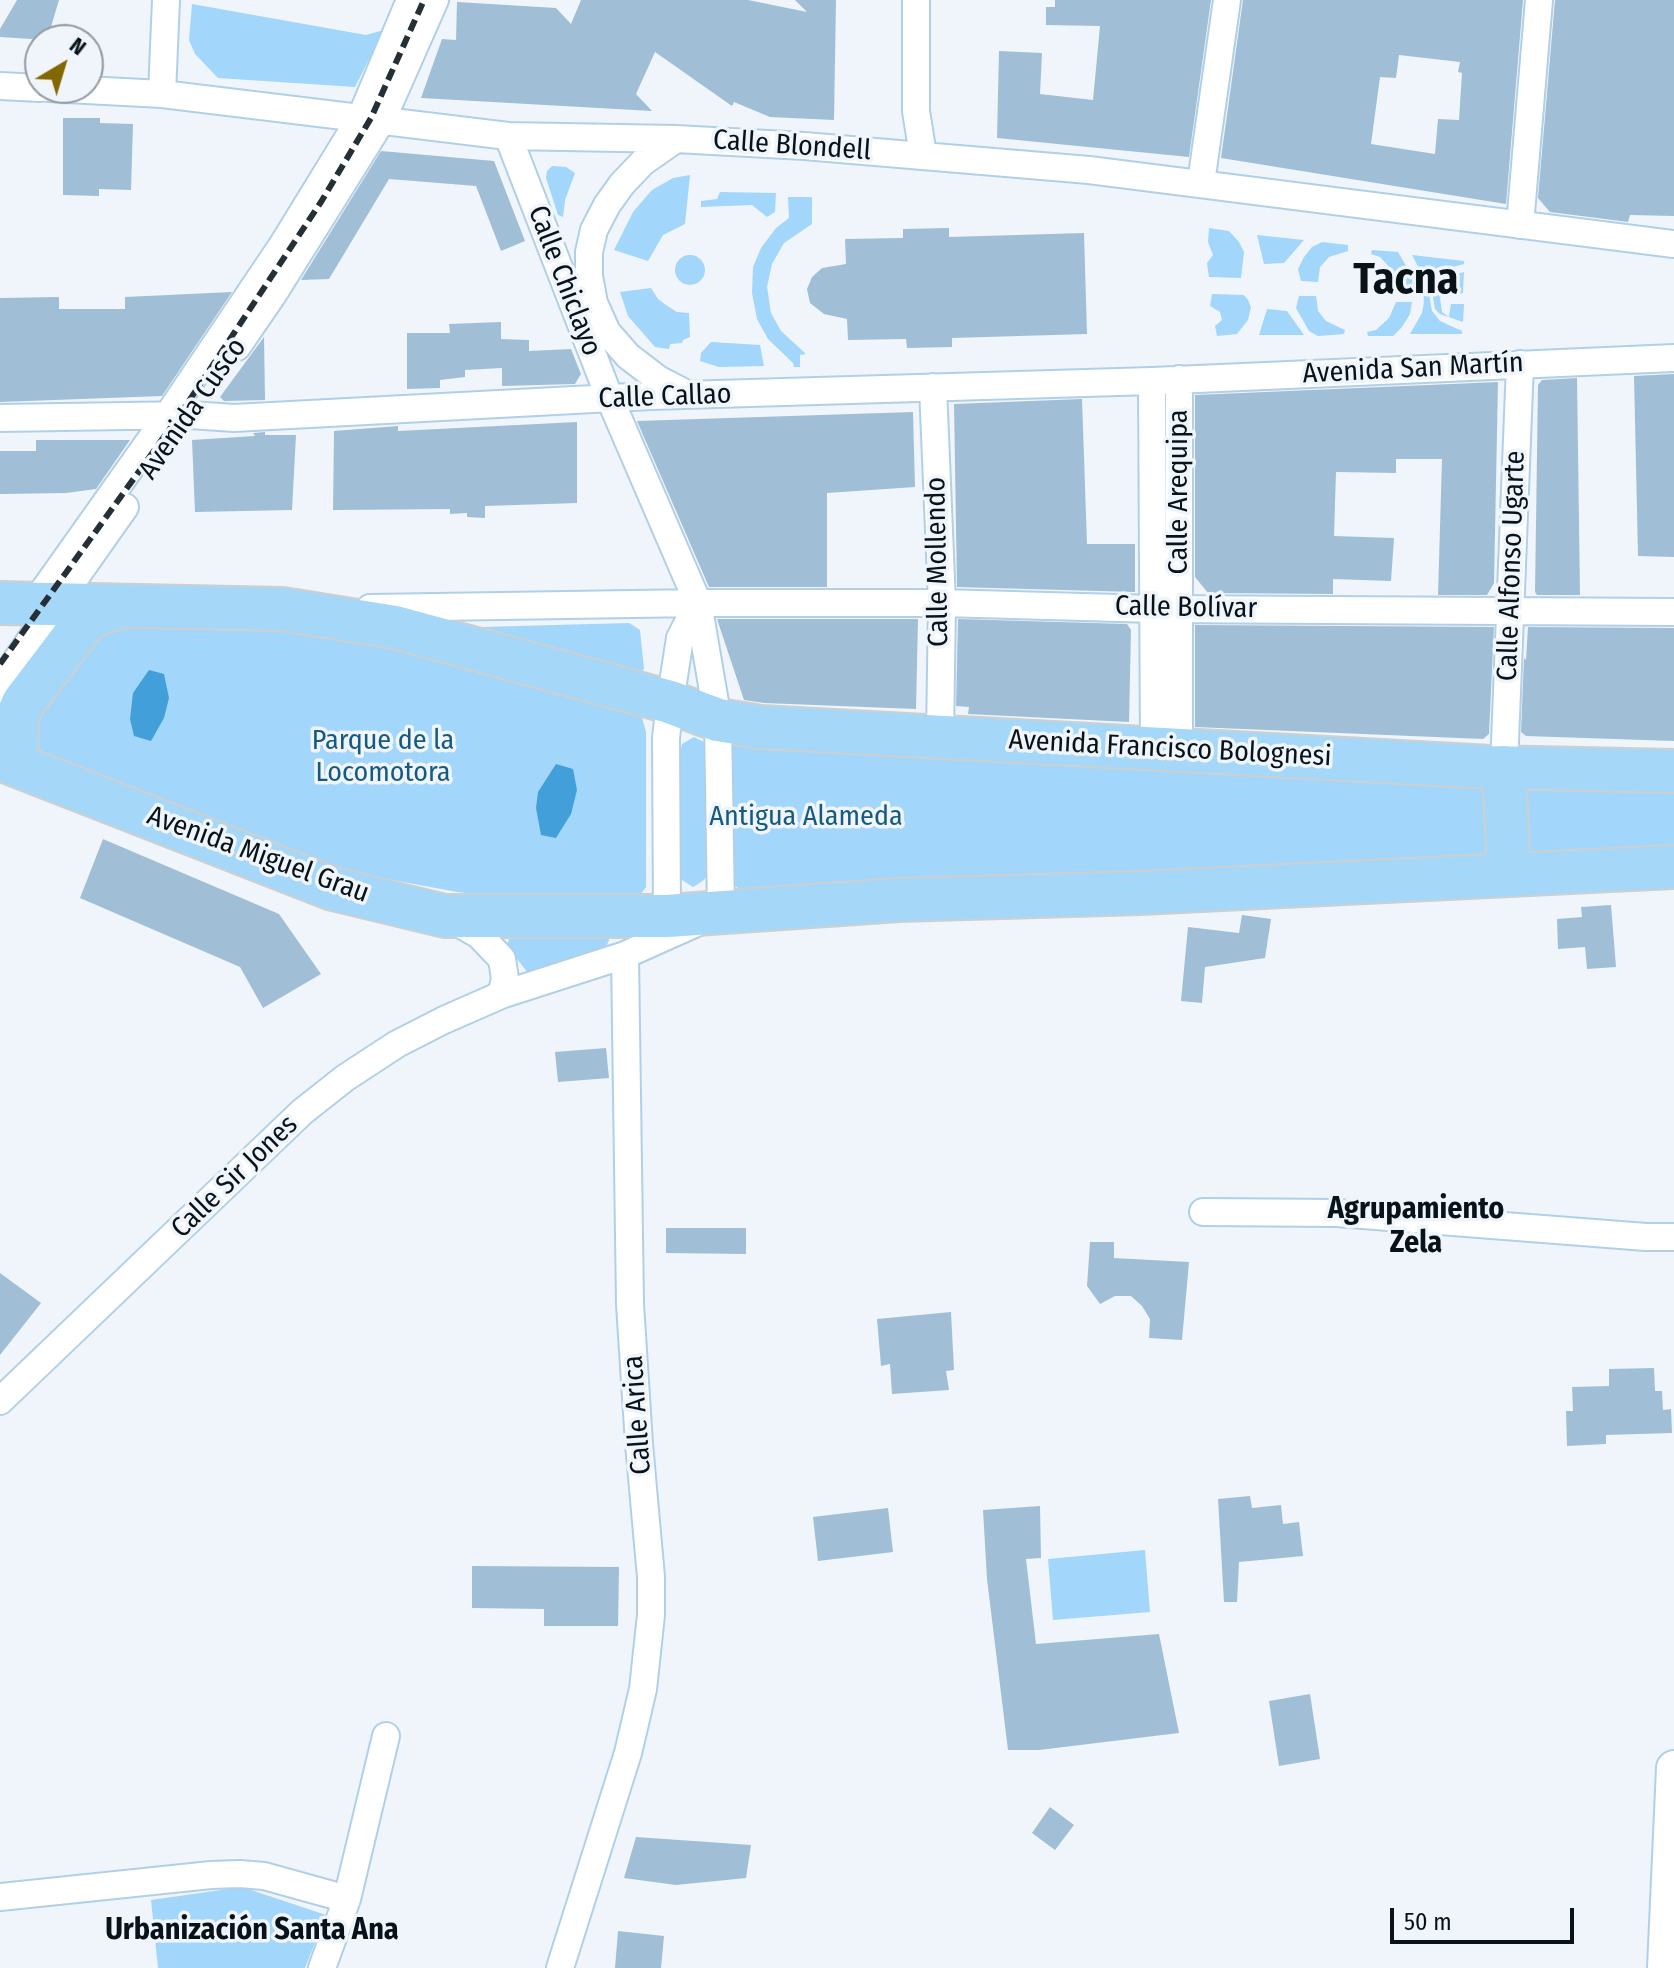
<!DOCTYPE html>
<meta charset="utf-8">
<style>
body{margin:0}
#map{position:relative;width:1674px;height:1968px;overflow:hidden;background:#eff5fa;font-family:"Fira Sans Condensed",sans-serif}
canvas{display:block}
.north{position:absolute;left:24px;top:24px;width:80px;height:80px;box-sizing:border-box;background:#eff5fa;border:2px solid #929aa0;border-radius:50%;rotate:38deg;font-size:22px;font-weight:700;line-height:32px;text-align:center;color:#071219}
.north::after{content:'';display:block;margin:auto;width:28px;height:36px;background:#836700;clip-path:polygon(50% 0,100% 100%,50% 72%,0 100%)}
.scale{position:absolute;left:1390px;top:1908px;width:184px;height:36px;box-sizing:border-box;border:4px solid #071219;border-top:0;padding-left:10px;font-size:24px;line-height:28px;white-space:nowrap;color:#071219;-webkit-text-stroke:6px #eff5fa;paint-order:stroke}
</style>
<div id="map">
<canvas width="1674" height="1968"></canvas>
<div class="north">N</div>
<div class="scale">50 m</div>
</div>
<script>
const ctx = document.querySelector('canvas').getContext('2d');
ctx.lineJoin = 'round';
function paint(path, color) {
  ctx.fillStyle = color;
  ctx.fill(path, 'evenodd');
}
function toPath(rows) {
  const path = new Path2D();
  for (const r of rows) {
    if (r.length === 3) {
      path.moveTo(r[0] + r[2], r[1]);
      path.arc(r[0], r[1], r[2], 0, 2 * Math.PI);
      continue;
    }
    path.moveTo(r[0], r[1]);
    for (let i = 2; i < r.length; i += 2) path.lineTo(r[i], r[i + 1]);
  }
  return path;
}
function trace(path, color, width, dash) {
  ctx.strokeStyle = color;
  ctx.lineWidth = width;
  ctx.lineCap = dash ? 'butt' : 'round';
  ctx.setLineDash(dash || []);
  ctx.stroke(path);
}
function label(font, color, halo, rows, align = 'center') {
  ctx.font = font + ' "Fira Sans Condensed",sans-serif';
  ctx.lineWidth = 7;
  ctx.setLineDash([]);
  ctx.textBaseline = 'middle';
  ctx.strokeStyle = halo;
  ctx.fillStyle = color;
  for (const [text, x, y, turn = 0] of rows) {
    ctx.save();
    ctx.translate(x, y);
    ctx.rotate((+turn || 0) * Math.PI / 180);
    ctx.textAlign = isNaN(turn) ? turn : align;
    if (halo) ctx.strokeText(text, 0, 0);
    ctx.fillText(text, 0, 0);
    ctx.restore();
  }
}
const green = toPath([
 [192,4,366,35,384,30,355,87,218,78,195,54,189,40],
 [552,166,566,167,575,173,565,200,563,217,558,215,546,178,547,171],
 [690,175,685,224,663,235,648,261,614,250,633,212,652,190,673,178],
 [720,192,776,193,775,212,767,217,752,205,701,207,701,201,717,199],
 [788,197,812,197,812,224,784,243,772,264,767,287,771,313,781,331,806,354,800,355,800,367,794,367,793,363,768,339,757,319,752,293,753,267,761,248,776,228,789,218],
 [1209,228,1229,231,1239,242,1244,252,1241,278,1209,277,1207,263,1213,255,1208,242],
 [1257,235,1266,236,1304,240,1284,263,1264,264],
 [1322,242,1348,245,1348,251,1329,257,1320,267,1318,282,1301,281,1298,269,1304,257,1312,247],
 [1372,250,1398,252,1412,276,1413,288,1397,287,1392,270,1380,257,1371,254],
 [1412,255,1464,261,1464,264,1445,269,1435,278,1429,294,1432,311,1440,321,1462,331,1462,334,1410,334,1422,313,1424,302,1422,274],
 [690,270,15],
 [1464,272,1463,293,1454,295,1448,289,1440,298,1442,312,1449,317,1451,304,1464,304,1463,322,1440,314,1435,309,1433,297,1438,283,1452,275],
 [651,288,658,299,666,305,677,312,689,313,690,337,683,340,682,343,670,344,669,349,655,347,628,316,620,292],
 [1212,294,1244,295,1248,300,1251,307,1248,320,1237,334,1217,336,1215,326,1222,320,1220,312,1210,306],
 [1299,296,1316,296,1318,311,1326,321,1345,330,1344,334,1318,336,1309,331,1296,308],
 [1396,302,1412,302,1410,314,1402,327,1393,336,1368,336,1367,332,1376,330,1389,318],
 [1267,309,1287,311,1304,335,1259,335],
 [711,342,760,345,764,366,719,367,700,361,701,353],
 [102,623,337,629,641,714,646,732,646,887,636,900,515,898,457,892,360,874,316,862,41,754,31,746,26,715],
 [629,623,640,630,644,669,639,676,480,633,482,627],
 [694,737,704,742,706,748,707,875,704,880,693,887,682,880,680,875,681,749,682,744],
 [739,739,1489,787,1494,856,745,894,734,885,726,747],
 [1519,780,1674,783,1674,854,1529,860],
 [510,936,607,936,609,940,607,945,534,975,528,973,507,946],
 [1145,1550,1150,1612,1053,1620,1048,1559],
 [242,1887,326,1915,305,1968,158,1968,151,1900]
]);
const water = toPath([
 [149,670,164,674,169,698,164,718,151,741,134,736,130,719,133,693],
 [556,764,573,769,577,790,571,814,556,838,541,835,536,808,538,792]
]);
const building = toPath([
 [17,0,59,0,47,40,0,37,0,29],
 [581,0,748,0,807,12,795,0,836,0,834,120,770,117,734,102,732,106,655,52,636,94,652,111,421,98,442,39,456,40,457,2,556,8,571,24],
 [1055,0,1211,0,1189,157,997,138,999,51,1042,53,1040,94,1093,100,1100,26,1046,25,1046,7,1055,7],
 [1243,0,1523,0,1506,204,1221,158],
 [1399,55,1460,62,1458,72,1462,73,1459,120,1438,119,1435,154,1371,144,1380,77,1396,78],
 [1555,0,1674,0,1674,216,1630,215,1628,222,1550,212,1538,198],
 [63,118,100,118,100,123,133,124,131,190,99,189,99,196,63,195],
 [381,151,494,161,525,241,501,251,476,186,389,179,329,279,301,280],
 [949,228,949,237,1084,233,1087,334,952,338,952,347,907,348,906,339,848,340,847,319,824,314,810,303,807,289,812,277,822,268,846,264,845,239,903,238,903,229],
 [232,292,162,396,0,402,0,298,59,297,59,309,125,309,125,297],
 [501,322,501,339,529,340,529,351,571,349,581,374,575,384,502,386,502,368,465,370,465,377,440,380,440,388,407,389,407,333,450,333,449,324],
 [264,337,265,400,224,401,220,397],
 [1674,374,1674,557,1638,556,1634,376],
 [1577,378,1580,595,1537,595,1535,592,1538,385,1542,380],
 [1498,382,1494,583,1487,595,1438,595,1442,459,1396,459,1396,473,1336,472,1334,536,1394,538,1391,581,1333,579,1333,594,1208,593,1195,577,1195,395],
 [1082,399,1087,544,1135,544,1135,592,957,587,954,404],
 [913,412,915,487,827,493,827,587,709,587,637,421],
 [577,422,577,503,485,506,485,518,467,517,467,513,450,514,450,509,333,510,334,431,398,426,398,431],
 [265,432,265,435,296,435,292,510,195,512,192,440,255,436,253,433],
 [36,440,130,440,96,489,66,493,0,494,0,451,36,451],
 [717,619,918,619,916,709,764,703,744,700],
 [958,619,1127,624,1131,630,1129,722,968,714,969,707,956,706],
 [1195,625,1494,627,1489,734,1483,739,1195,727],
 [1528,627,1674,628,1674,741,1526,736,1521,732,1524,658,1526,660],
 [103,839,279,914,321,974,263,1008,240,967,80,898],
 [1611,905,1616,967,1587,969,1585,947,1558,949,1557,919,1582,917,1581,907],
 [1242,915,1271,919,1265,958,1205,967,1202,1003,1181,1001,1188,927,1239,933],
 [606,1048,609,1078,558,1082,555,1052],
 [666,1228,746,1228,746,1254,666,1253],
 [1090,1242,1114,1242,1114,1258,1189,1262,1182,1340,1149,1338,1150,1319,1142,1306,1131,1296,1115,1296,1100,1304,1087,1286],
 [0,1273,41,1303,0,1355],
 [951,1312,954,1370,946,1371,949,1390,892,1394,890,1364,881,1366,877,1319],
 [1654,1368,1655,1391,1662,1391,1663,1410,1671,1409,1672,1433,1606,1435,1606,1444,1567,1446,1566,1411,1573,1411,1572,1387,1609,1386,1609,1369],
 [1250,1496,1252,1508,1281,1505,1283,1524,1299,1522,1303,1556,1239,1562,1237,1602,1224,1602,1218,1499],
 [1040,1506,1041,1558,1026,1559,1036,1644,1159,1634,1179,1733,1039,1750,1008,1750,987,1579,983,1510],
 [888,1508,893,1552,818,1561,813,1517],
 [472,1566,619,1567,618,1626,544,1626,544,1609,472,1608],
 [1310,1694,1320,1759,1279,1766,1269,1701],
 [1050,1807,1074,1825,1055,1850,1032,1833],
 [636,1837,751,1845,746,1878,676,1885,624,1878],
 [618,1931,664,1936,661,1968,615,1968]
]);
const minor = toPath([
 [916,0,916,111,923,155],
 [0,86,40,88],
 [48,88,162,94,508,136,676,139,804,146,1089,170,1674,244],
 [162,94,166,0],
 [676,139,643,162,622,184,607,205,594,230,589,252,589,276,594,303,607,332,628,356,658,379,687,394],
 [1201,183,1227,0],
 [1520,225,1539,0],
 [237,347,272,296,382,120,435,0],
 [1179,379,1179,749],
 [1152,381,1154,749],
 [933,387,942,603,940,737],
 [0,418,190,415,234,418,650,396,1152,381,1674,358],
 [34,604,168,415,283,244,361,117,410,0],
 [62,604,75,578,125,507],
 [370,608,698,603,942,603,1154,609,1674,612],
 [1504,767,1520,364],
 [451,919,479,935,502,959,505,979,501,995],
 [657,925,667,916,666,738,670,702,680,638,698,603],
 [1203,1212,1337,1213,1646,1237,1674,1237],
 [0,1401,302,1112,345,1078,397,1044,444,1020,501,995,625,955,721,912,718,720,698,603,610,399,508,136],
 [0,1897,211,1875,240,1874,264,1876,347,1899],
 [322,1968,347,1899,386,1736],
 [560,1968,628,1753,643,1689,651,1615,651,1577,639,1444,630,1304,625,955]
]);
const tertiary = toPath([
 [1665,1968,1674,1768]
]);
const secondary = toPath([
 [0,695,62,604]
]);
const primary = toPath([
 [0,603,282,609,395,627,670,702,718,720,761,727,1491,767,1674,771],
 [0,759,333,889,445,916,667,916,899,900,1141,893,1674,867],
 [16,763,17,717,23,703,83,624,93,616,122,606],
 [1504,767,1509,875]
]);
const rail = toPath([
 [0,664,179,416,321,202,371,118,424,0]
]);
const streetNames = [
 ["Calle Blondell",792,146,4],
 ["Calle Chiclayo",564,281,69],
 ["Avenida San Martín",1413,369,-3],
 ["Calle Callao",665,397,-2],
 ["Avenida Cusco",193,409,-55],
 ["Calle Arequipa",1179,492,-90],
 ["Calle Mollendo",938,562,-91],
 ["Calle Alfonso Ugarte",1512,566,-88],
 ["Calle Bolívar",1186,608,1],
 ["Avenida Francisco Bolognesi",1170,749,3],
 ["Avenida Miguel Grau",258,855,20],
 ["Calle Sir Jones",235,1177,-44],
 ["Calle Arica",638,1415,-94]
];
const parkNames = [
 ["Parque de la",383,741],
 ["Locomotora",383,773],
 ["Antigua Alameda",806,817]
];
const neighbourhoodNames = [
 ["Agrupamiento",1416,1210],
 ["Zela",1416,1244],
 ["Urbanización Santa Ana",252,1931]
];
const townNames = [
 ["Tacna",1406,281]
];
paint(green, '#a2d6fb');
paint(water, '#439fd9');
paint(building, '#a0bfd6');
trace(minor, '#b1d0e7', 30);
trace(tertiary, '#b1d0e7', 38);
trace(secondary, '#b1d0e7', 42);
trace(primary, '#cdd0d1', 46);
trace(minor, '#fff', 26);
trace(tertiary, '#fff', 34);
trace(secondary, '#fff', 38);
trace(primary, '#a4d7f8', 42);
trace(rail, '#252f36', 6, [12, 6]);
label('28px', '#071219', '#eff5fa', streetNames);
label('28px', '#165a81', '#eff5fa', parkNames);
label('bold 30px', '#071219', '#eff5fa', neighbourhoodNames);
label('bold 44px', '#071219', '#eff5fa', townNames);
</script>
